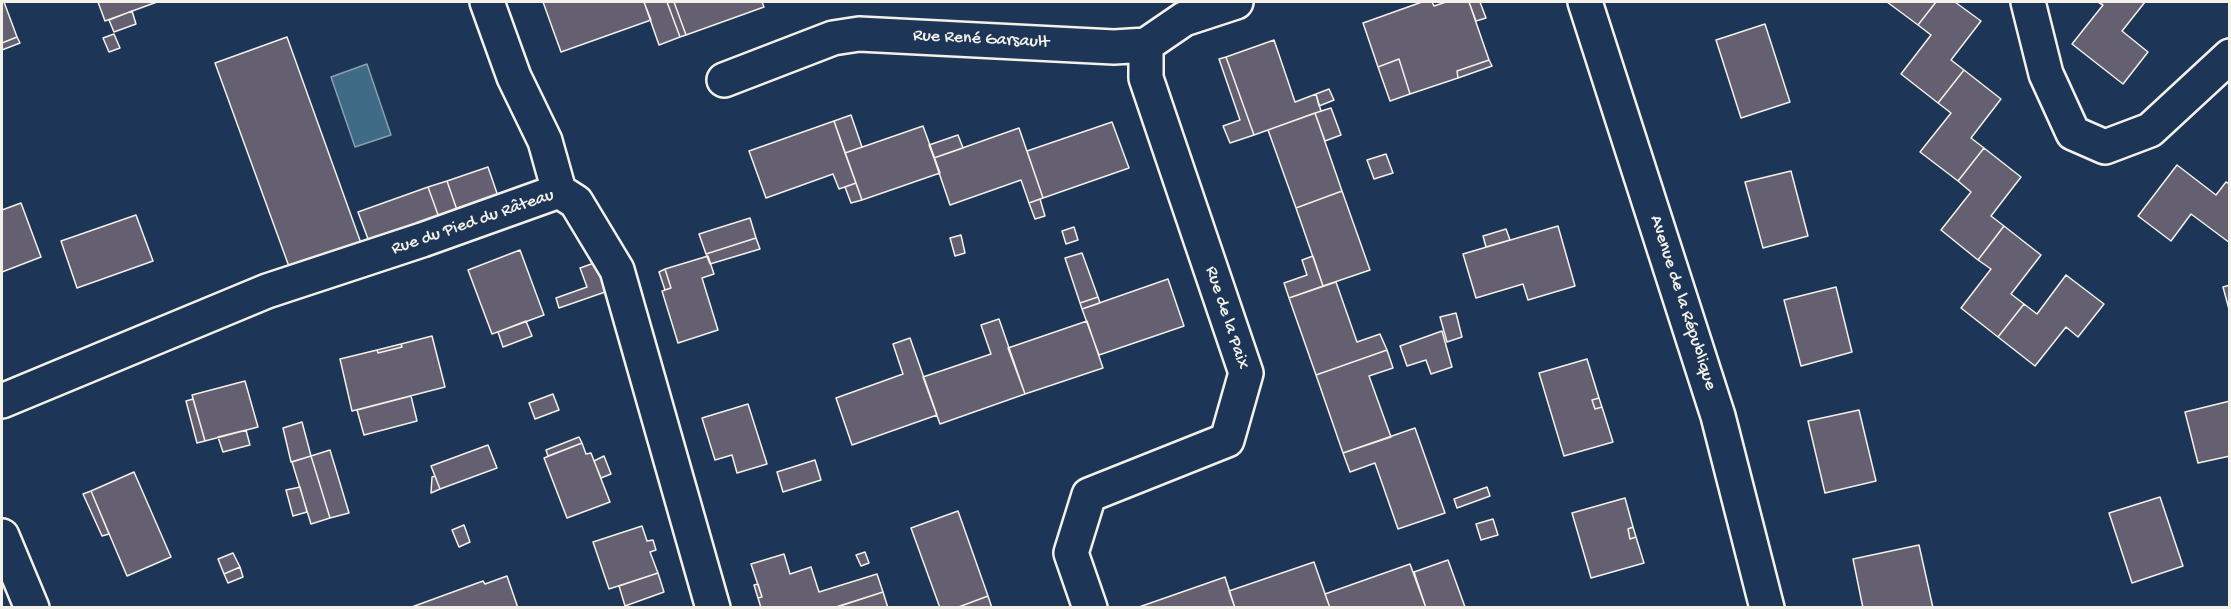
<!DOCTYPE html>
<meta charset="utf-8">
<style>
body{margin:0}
#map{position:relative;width:2231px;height:609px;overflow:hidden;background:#1d3557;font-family:"Gochi Hand",sans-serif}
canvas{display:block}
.frame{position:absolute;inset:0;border:3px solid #f4f1e8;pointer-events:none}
</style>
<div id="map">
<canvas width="2231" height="609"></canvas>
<div class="frame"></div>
</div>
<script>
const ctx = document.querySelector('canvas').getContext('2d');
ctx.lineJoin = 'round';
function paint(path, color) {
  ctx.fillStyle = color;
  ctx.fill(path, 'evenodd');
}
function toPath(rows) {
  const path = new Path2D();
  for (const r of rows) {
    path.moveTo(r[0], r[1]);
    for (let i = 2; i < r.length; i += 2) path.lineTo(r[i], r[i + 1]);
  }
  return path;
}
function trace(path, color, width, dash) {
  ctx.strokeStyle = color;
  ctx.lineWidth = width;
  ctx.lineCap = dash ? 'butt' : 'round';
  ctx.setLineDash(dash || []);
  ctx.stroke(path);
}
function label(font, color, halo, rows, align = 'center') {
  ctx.font = font + ' "Gochi Hand",sans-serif';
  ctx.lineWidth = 6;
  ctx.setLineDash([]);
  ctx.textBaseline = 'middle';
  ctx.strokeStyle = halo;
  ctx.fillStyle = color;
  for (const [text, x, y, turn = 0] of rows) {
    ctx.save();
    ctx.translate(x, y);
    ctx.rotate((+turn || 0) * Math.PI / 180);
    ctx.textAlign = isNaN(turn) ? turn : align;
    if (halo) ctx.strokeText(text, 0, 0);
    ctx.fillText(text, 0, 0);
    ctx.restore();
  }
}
const water = toPath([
 [367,64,391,135,355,147,331,77,367,64]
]);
const building = toPath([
 [2,2,4,2,17,37,2,43,2,2],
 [98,2,157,2,105,21,98,2],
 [543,2,644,2,651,20,561,52,543,2],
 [644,2,667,2,680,37,659,45,644,2],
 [667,2,674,2,686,35,680,37,667,2],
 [674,2,762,2,764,7,686,35,674,2],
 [1422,2,1432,2,1434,6,1446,2,1469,2,1489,60,1457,71,1458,78,1410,94,1399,59,1378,67,1363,23,1422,2],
 [1469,2,1480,2,1486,18,1476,21,1469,2],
 [1887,2,1936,2,1918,25,1887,2],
 [1936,2,1955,2,1981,21,1951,60,1964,70,1938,103,1901,74,1931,35,1918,25,1936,2],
 [2098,2,2145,2,2122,31,2148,52,2123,84,2072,44,2103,5,2098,2],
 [132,11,136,24,114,32,109,20,132,11],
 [1765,24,1790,102,1741,118,1716,40,1765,24],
 [114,34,120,48,109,52,103,38,114,34],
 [17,37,20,43,2,50,2,43,17,37],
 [287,37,362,246,291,272,215,63,287,37],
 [1274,40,1295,102,1316,94,1321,111,1254,135,1226,57,1274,40],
 [1226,57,1254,135,1230,143,1223,126,1240,120,1219,59,1226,57],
 [1399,59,1410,94,1390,101,1378,67,1399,59],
 [1489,60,1492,66,1458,78,1457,71,1489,60],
 [1964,70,2001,99,1971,138,1984,148,1958,181,1920,152,1951,113,1938,103,1964,70],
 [1329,89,1334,100,1319,106,1316,94,1329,89],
 [1331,108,1341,135,1325,141,1315,113,1331,108],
 [1315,113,1342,191,1296,208,1268,130,1315,113],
 [851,115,862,147,845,153,834,121,851,115],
 [834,121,856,183,839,189,833,174,766,198,749,151,834,121],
 [1112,122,1129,168,1043,198,1027,151,1112,122],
 [923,126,940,173,862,200,845,153,923,126],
 [1019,128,1043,198,1029,203,1021,180,950,205,934,158,1019,128],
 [958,135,963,148,934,158,929,145,958,135],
 [1984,148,2021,177,1991,216,2004,226,1978,260,1941,230,1971,192,1958,181,1984,148],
 [1386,154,1393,173,1374,179,1367,160,1386,154],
 [2177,165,2216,195,2226,182,2230,184,2230,243,2191,214,2171,241,2138,216,2177,165],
 [488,167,500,202,459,216,447,181,488,167],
 [1791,171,1808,236,1763,248,1745,182,1791,171],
 [447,181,459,216,441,223,428,187,447,181],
 [856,183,862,200,851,203,845,187,856,183],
 [428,187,441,223,371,247,358,212,428,187],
 [1342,191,1370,270,1323,286,1296,208,1342,191],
 [1040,199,1045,216,1035,219,1029,203,1040,199],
 [21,203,41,257,2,272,2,210,21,203],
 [136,215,153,261,77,288,61,241,136,215],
 [750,218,756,238,706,254,699,234,750,218],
 [1558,226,1575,286,1528,300,1523,284,1476,298,1463,254,1558,226],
 [2004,226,2041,255,2011,294,2024,304,1998,337,1961,308,1991,269,1978,260,2004,226],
 [1074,227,1078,240,1066,244,1062,231,1074,227],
 [1506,229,1510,240,1486,247,1483,236,1506,229],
 [961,235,965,253,955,256,950,238,961,235],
 [756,238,760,249,710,264,706,254,756,238],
 [520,250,544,315,492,334,468,270,520,250],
 [1082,253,1098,297,1080,303,1065,258,1082,253],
 [708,256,714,274,702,278,718,330,678,343,662,291,671,288,665,269,708,256],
 [1313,256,1323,286,1289,298,1284,283,1307,275,1302,260,1313,256],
 [597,262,608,291,559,308,556,298,587,287,580,268,597,262],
 [665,269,671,288,665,290,659,272,665,269],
 [2066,275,2104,304,2078,337,2066,327,2035,366,1998,337,2024,304,2037,314,2066,275],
 [1168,279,1184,326,1099,355,1082,309,1168,279],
 [1336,282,1357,342,1380,334,1387,350,1316,375,1289,298,1336,282],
 [2230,285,2230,313,2223,287,2230,285],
 [1836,287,1852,352,1801,366,1784,300,1836,287],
 [1098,297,1100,303,1082,309,1080,303,1098,297],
 [1456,313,1462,337,1447,342,1440,317,1456,313],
 [999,319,1025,394,940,424,923,377,991,354,981,325,999,319],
 [526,321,532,336,503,347,498,332,526,321],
 [1087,321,1103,368,1025,394,1008,348,1087,321],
 [1442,331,1452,367,1431,374,1426,360,1407,366,1400,346,1442,331],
 [432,336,445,387,352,411,340,359,377,350,378,353,402,347,401,344,432,336],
 [910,338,937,415,852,445,836,398,903,374,893,344,910,338],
 [401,344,402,347,378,353,377,350,401,344],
 [1387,350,1393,368,1369,376,1391,437,1343,453,1316,375,1387,350],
 [1587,359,1599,398,1592,400,1595,409,1602,407,1613,442,1564,456,1539,373,1587,359],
 [245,381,258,427,205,441,192,395,245,381],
 [553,394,559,410,535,419,529,403,553,394],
 [411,396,417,421,364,435,357,410,411,396],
 [1599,398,1602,407,1595,409,1592,400,1599,398],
 [193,399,205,441,197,443,186,401,193,399],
 [2230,401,2230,456,2198,463,2185,412,2230,401],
 [748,404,767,464,737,473,732,455,715,460,702,418,748,404],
 [1859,410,1876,481,1825,493,1808,421,1859,410],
 [302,422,311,456,291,462,283,428,302,422],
 [1415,428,1445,513,1398,529,1375,463,1350,472,1343,453,1415,428],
 [246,430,250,445,223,452,218,437,246,430],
 [579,437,582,443,548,456,546,450,579,437],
 [582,443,586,454,591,453,610,502,567,518,544,458,582,443],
 [488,445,497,468,440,489,431,466,488,445],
 [330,450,349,513,330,518,311,456,330,450],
 [311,456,330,518,311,524,292,462,311,456],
 [604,456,611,474,601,478,594,461,604,456],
 [815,460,821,480,783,492,777,472,815,460],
 [134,472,171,557,127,576,91,491,134,472],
 [435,476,440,489,431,493,432,477,435,476],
 [300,487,307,512,293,516,286,490,300,487],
 [1487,487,1490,496,1457,508,1454,499,1487,487],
 [91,491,109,534,102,536,83,494,91,491],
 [2160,497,2183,566,2132,583,2109,513,2160,497],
 [1625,498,1633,527,1628,529,1630,539,1636,537,1644,563,1591,578,1572,513,1625,498],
 [958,511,988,596,956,608,940,608,911,528,958,511],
 [1493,519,1498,535,1481,540,1476,524,1493,519],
 [464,525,470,542,459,547,452,530,464,525],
 [642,526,647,541,653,540,656,550,650,552,658,573,609,589,593,542,642,526],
 [1633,527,1636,537,1630,539,1628,529,1633,527],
 [1919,545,1933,608,1863,608,1853,559,1919,545],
 [865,552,869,563,861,566,856,555,865,552],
 [233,553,240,567,224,574,218,559,233,553],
 [784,554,790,574,811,567,819,592,877,574,883,592,834,608,761,608,758,598,762,597,751,564,784,554],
 [1448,560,1465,607,1426,608,1414,572,1448,560],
 [1314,562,1330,608,1235,608,1229,591,1314,562],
 [1410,564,1426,608,1330,608,1325,594,1410,564],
 [240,567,243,577,228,583,224,574,240,567],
 [658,573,664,592,625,606,619,586,658,573],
 [507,576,518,608,409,608,483,581,485,584,507,576],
 [1225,577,1235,608,1139,608,1139,607,1225,577],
 [758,584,762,597,758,598,754,585,758,584],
 [883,592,888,608,836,607,883,592],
 [988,596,992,608,956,608,988,596]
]);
const minor = toPath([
 [487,2,514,77,545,141,559,191],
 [2028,2,2046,74,2073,133,2105,147,2150,130,2230,56],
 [724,80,833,38,859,34,1114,47,1146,45,1184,19,1236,2],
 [2,401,267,291,422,240,559,191,576,202,617,270,713,608],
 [2,536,32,608],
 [1090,608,1071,553,1089,495,1227,440,1246,373,1146,78,1146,45]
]);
const tertiary = toPath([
 [1585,2,1718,416,1767,608]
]);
const streetNames = [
 ["Rue René Garsault",981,40,3],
 ["Rue du Pied du Râteau",473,223,-19],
 ["Avenue de la République",1682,303,72],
 ["Rue de la Paix",1226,318,72]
];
paint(water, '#406b87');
trace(water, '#88a1ae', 1.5);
paint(building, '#646071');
trace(building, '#f4f1e8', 1.5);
trace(minor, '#f4f1e8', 38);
trace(tertiary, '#f4f1e8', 38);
trace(minor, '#1d3557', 33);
trace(tertiary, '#1d3557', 33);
label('18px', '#f4f1e8', '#1d3557', streetNames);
</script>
